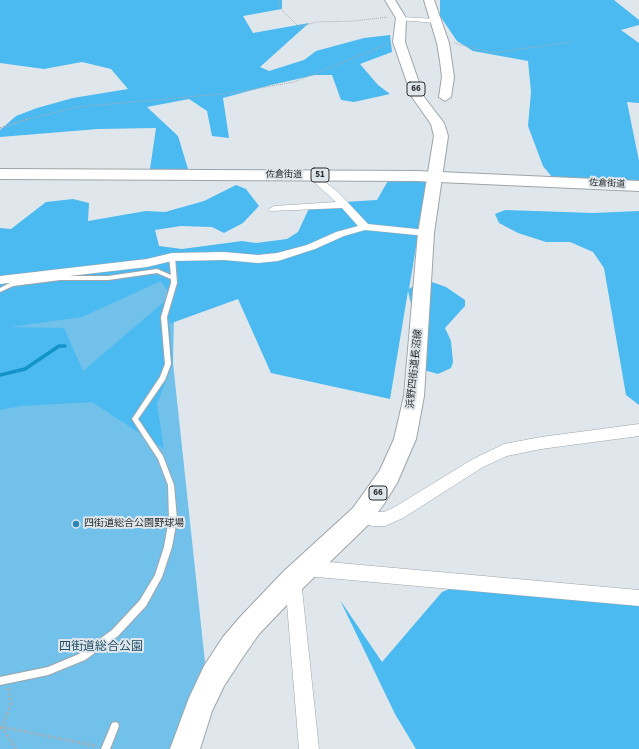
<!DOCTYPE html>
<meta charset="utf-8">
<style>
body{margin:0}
canvas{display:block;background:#dfe7ec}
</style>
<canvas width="639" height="749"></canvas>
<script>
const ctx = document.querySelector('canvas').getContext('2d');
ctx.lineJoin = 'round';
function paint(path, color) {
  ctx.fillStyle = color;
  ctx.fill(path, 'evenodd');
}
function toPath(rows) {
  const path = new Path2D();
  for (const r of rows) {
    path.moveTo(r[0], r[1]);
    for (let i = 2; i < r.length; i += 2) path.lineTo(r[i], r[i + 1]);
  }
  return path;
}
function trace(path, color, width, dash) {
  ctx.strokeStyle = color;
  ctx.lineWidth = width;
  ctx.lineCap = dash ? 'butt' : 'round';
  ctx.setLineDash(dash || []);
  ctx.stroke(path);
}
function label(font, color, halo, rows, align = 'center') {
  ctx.font = font + ' "Source Sans 3","Noto Sans JP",sans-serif';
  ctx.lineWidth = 4;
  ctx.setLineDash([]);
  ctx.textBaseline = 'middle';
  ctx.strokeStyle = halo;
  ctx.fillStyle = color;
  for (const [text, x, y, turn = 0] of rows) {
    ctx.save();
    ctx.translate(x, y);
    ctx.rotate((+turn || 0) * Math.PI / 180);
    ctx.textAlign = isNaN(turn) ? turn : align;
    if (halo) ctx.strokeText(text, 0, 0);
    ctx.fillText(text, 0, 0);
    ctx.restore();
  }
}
const green = toPath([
 [175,268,173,363,205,662,178,749,0,749,0,289]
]);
const forest = toPath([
 [0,0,282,0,282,9,243,16,253,33,309,23,260,67,269,71,304,60,316,51,364,38,390,35,392,52,360,64,378,85,390,94,354,102,341,100,332,75,315,75,271,85,223,98,229,138,212,136,207,111,189,99,147,107,178,136,188,169,150,169,156,128,98,129,0,137,0,130,16,116,37,108,73,98,128,89,111,69,82,62,44,69,0,63],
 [440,0,614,0,639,20,639,25,621,30,639,43,639,103,627,102,639,161,639,181,552,177,543,166,528,126,531,92,528,61,473,51,457,41,440,16],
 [389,179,427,181,409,289,417,284,429,281,446,287,465,300,465,306,445,328,451,341,453,362,451,368,438,374,417,368,412,308,408,291,390,399,271,373,238,299,169,324,173,363,157,404,164,449,92,402,22,406,0,410,0,228,11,229,46,202,73,199,89,203,88,221,146,211,165,212,204,201,236,185,246,189,259,206,243,223,224,233,212,227,181,226,155,230,159,246,182,249,242,241,256,243,287,239,298,232,311,204,377,200],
 [161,281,171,296,83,371,64,328,10,327,82,317],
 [505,210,593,213,639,211,639,405,626,395,604,268,593,252,570,242,546,242,518,233,499,223,495,214],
 [480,576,639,604,639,749,416,749,395,714,340,600,382,662,442,592]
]);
const stream = toPath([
 [0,375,25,369,59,346,65,346]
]);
const pathFar2 = toPath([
 [280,0,278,6,299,27,316,22,354,21,388,17],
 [454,43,489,52,499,52,571,42],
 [25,120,77,107,232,93,294,82,388,44]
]);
const pathFar1 = toPath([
 [0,128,28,119]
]);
const path = toPath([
 [8,688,11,704,2,727,16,749],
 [0,729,2,727,96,746]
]);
const service = toPath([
 [172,255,175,257,177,283,167,317,171,364,165,380,138,419,163,456,174,485,177,519,172,547,162,577,146,606,118,636,85,660,48,675,0,685,0,677,48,667,79,654,112,630,140,600,155,575,164,547,169,519,168,485,158,459,132,419,160,377,165,364,161,317,171,283,171,279,157,273,108,280,60,280,13,286,0,292,0,288,12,282,60,276,108,276,157,269,171,275,169,257,172,255],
 [115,722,118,723,119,726,110,749,101,749,112,723,115,722]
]);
const minor = toPath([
 [401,17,436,19,439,21,436,23,399,20,398,19,401,17],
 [316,172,319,173,324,181,339,193,368,224,426,230,431,233,426,236,365,230,344,236,315,249,278,261,258,263,224,260,172,261,147,267,0,284,0,276,147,259,172,253,224,252,258,255,277,253,307,245,336,232,358,226,342,208,270,211,269,209,274,206,336,202,315,183,311,175,316,172],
 [639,424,639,436,541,449,507,456,483,467,403,518,385,526,373,526,361,523,356,521,353,516,356,511,361,509,373,512,384,512,393,508,473,459,504,444,541,437,639,424],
 [306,560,639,590,639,606,306,576,300,574,298,568,300,562,306,560],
 [293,572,299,574,301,580,319,749,299,749,285,580,287,574,293,572]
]);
const primary = toPath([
 [385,0,395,0,406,18,405,42,424,97,444,123,448,136,434,233,424,396,416,439,397,483,384,504,369,524,302,589,259,634,243,657,224,686,212,711,200,749,170,749,189,698,204,666,223,637,241,616,284,571,353,508,380,470,394,439,404,396,418,233,434,136,431,124,412,97,393,42,396,18,385,0],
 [424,0,434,0,449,43,454,77,451,97,445,101,439,97,442,77,440,61,437,43,424,0]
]);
const trunk = toPath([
 [0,169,417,171,639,181,639,191,417,181,0,179,0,169]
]);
const markers = [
 [76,524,4,"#2a87b4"]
];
const shields = [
 [416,89,18],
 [320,175,18],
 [378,493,18]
];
const shieldNames = [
 ["66",416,89],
 ["51",320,175],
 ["66",378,493]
];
const farStreetnames = [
 ["佐倉街道",284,175],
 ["佐倉街道",607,184,3]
];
const streetNames = [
 ["浜野四街道長沼線",415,369,-84]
];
const poiNames = [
 ["四街道総合公園野球場",84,524]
];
const nearParknames = [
 ["四街道総合公園",101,647]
];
paint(green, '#72c1eb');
paint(forest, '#4bbaf1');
trace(stream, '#1394c9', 3.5);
trace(service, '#9da5aa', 2);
trace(minor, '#9da5aa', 1);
trace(primary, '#9da5aa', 2);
trace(trunk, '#9da5aa', 2);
trace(pathFar2, '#a7aeb2', 1, [1, 1]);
trace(pathFar1, '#a7aeb2', 1.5, [1.5, 1.5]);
trace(path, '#a7aeb2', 2.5, [2.5, 2.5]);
paint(service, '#fff');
paint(minor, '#fff');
paint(primary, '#fff');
paint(trunk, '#fff');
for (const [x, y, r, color] of markers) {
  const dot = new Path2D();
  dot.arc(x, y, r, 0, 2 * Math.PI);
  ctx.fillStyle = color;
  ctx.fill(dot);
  trace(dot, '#dfe7ec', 1.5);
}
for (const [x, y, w] of shields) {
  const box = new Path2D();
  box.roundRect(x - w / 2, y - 7, w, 14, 3);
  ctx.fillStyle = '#dfe7ec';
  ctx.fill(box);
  trace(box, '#282c2d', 1);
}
label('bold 9px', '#282c2d', null, shieldNames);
label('9px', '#282c2d', '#dfe7ec', farStreetnames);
label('10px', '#282c2d', '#dfe7ec', streetNames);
label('10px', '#282c2d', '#dfe7ec', poiNames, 'left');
label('12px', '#224f66', '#dfe7ec', nearParknames);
</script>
